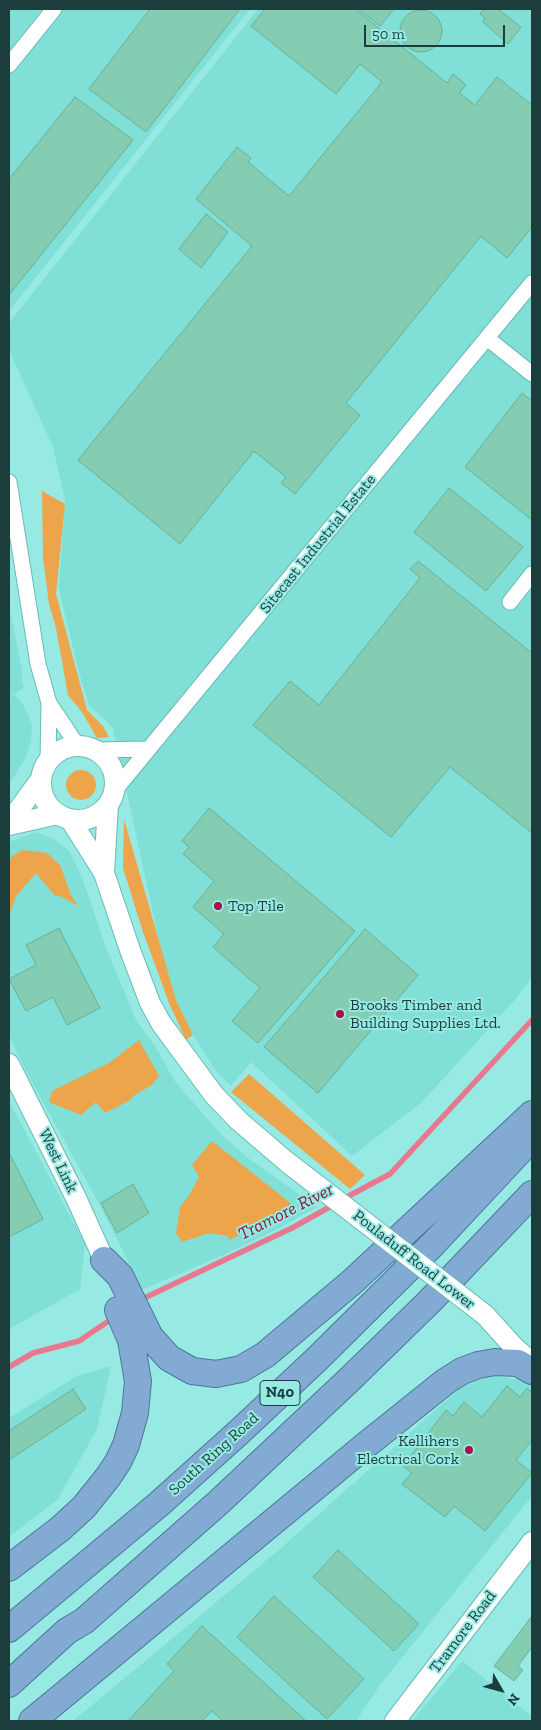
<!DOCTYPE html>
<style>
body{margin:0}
#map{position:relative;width:541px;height:1730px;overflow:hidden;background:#97eae3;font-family:"Zilla Slab",serif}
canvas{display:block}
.frame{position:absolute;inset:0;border:10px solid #1b3e3c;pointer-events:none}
.north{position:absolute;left:476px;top:1665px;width:50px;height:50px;-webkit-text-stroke:4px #97eae3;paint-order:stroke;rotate:128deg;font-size:14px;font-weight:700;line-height:20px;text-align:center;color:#1b3e3c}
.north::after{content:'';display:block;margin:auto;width:18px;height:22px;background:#1b3e3c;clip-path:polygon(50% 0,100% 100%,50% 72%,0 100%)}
.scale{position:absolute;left:364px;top:25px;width:141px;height:22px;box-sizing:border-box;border:2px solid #1b3e3c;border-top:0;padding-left:6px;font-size:15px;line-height:18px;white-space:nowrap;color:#1b3e3c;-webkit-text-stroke:4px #97eae3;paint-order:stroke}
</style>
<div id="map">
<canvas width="541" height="1730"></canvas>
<div class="frame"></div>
<div class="north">N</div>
<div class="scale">50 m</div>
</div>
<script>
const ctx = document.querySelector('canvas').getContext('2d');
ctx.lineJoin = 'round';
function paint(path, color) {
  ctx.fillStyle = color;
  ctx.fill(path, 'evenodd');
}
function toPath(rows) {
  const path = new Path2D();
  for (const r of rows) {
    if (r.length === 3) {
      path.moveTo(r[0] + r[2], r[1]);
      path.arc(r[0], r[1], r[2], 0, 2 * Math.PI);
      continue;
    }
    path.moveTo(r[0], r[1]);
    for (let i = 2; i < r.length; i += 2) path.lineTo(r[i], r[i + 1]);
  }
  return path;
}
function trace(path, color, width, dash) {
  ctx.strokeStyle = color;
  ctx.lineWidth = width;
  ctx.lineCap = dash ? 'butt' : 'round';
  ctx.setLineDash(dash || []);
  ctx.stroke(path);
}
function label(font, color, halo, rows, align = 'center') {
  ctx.font = font + ' "Zilla Slab",serif';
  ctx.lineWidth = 4;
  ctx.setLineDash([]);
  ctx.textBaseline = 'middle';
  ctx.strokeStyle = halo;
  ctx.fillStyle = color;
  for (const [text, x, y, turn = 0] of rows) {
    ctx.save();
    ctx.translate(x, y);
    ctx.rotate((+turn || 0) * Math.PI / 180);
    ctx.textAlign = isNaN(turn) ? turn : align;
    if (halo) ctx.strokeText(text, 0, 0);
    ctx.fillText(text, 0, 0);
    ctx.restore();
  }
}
const built = toPath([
 [9,9,250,9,9,311],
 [258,9,532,9,532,977,514,1001,422,1102,352,1156,251,1062,231,1086,216,1071,193,1035,175,998,160,946,113,728,89,705,78,669,59,589,65,500,53,447,9,350,9,323],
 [9,605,23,676,21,677,24,688,9,697],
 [15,695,22,703,29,716,32,726,31,741,27,755,9,785,9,698],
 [37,832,56,840,70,852,83,880,105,945,136,1020,153,1043,176,1083,221,1134,248,1158,317,1207,272,1232,221,1256,139,1291,137,1280,103,1211,32,1082,9,1036,9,842],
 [9,1101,85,1244,80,1289,9,1329],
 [111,1366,97,1429,58,1499,9,1537,9,1418,77,1376],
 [500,1376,529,1382,532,1385,532,1496,380,1685,356,1721,73,1721,280,1549,469,1380],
 [462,1661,532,1716,532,1721,412,1721]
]);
const green = toPath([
 [42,491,65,504,56,594,87,710,103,726,109,737,97,738,82,712,68,695,56,628,49,604,43,558],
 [81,785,15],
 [124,819,176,1000,193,1035,186,1040,169,1003,143,932,123,868],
 [23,850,47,853,60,865,71,895,78,906,58,895,55,896,36,873,16,896,9,916,9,862,12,856],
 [139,1040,159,1076,152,1085,136,1094,129,1101,105,1113,96,1102,81,1115,49,1102,52,1091,109,1063],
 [249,1074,365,1175,350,1189,231,1092],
 [212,1141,293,1205,230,1240,228,1236,209,1233,182,1242,176,1233,180,1207,188,1197,199,1177,192,1165]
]);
const stream = toPath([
 [343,1199,390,1174,532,1020],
 [140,1300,292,1228,335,1204],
 [9,1367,33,1353,79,1341,113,1318]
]);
const building = toPath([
 [150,9,240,9,146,132,89,89,150,9],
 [265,9,355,9,447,83,453,74,466,85,459,93,475,105,497,77,532,105,532,227,507,258,481,236,346,403,360,415,295,494,281,483,286,477,254,451,180,544,78,460,252,246,196,199,237,147,251,158,248,162,289,196,382,82,360,64,336,94,251,26,265,9],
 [358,9,394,9,380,26,358,9],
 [484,9,498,9,521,27,508,44,483,22,485,19,480,14,484,9],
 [421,31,21],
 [75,97,133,140,9,295,9,179,75,97],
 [206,214,228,232,201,268,179,249,206,214],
 [522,393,532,401,532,520,465,467,522,393],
 [449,488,523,547,486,591,414,532,449,488],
 [418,561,532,653,532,833,450,767,391,837,253,725,290,681,319,705,420,578,410,569,418,561],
 [209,808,355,931,258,1043,232,1021,260,988,213,947,224,934,193,907,214,881,183,854,189,847,182,841,209,808],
 [59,928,100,1008,67,1025,53,997,26,1011,9,979,36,965,26,945,59,928],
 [365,929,418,975,318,1093,264,1047,365,929],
 [9,1153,43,1219,9,1237,9,1153],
 [133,1184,149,1213,117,1233,101,1203,133,1184],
 [507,1386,520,1397,527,1388,532,1393,532,1440,516,1460,532,1473,485,1531,454,1506,445,1517,402,1484,412,1473,403,1466,446,1410,453,1416,464,1402,482,1417,507,1386],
 [73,1389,86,1409,9,1460,9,1431,73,1389],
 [338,1550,419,1624,394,1651,313,1577,338,1550],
 [274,1596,364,1679,327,1719,237,1637,274,1596],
 [532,1616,532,1647,518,1666,523,1670,514,1681,494,1666,532,1616],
 [202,1626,306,1721,223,1721,212,1711,202,1721,128,1721,174,1671,167,1664,202,1626]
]);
const minor = toPath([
 [9,65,54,9],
 [487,338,532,374],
 [9,482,38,664,49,703,77,745],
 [510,602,532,574],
 [97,750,147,749],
 [48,761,49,703],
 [115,790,532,283]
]);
const tertiary = toPath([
 [78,783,37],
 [70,819,104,873,130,950,150,1003,161,1023,214,1095,239,1121,287,1162,344,1206],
 [9,823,41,779],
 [9,825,58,814],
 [104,873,108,805],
 [9,1064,77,1200,104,1260],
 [485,1315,514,1347,532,1363],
 [395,1721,532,1542]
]);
const trunk = toPath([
 [104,1260,120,1276,150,1337,169,1358,192,1371,216,1374,241,1369,265,1355,352,1282,532,1114],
 [9,1568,60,1529,84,1507,108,1477,118,1462,126,1445,135,1413,138,1381,131,1340,118,1310],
 [9,1629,159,1504,238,1433,316,1360,433,1244,532,1138],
 [9,1684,67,1631,84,1621,219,1502,350,1379,430,1301,532,1194],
 [32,1721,366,1445,446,1381,462,1371,478,1365,495,1362,518,1363,532,1371]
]);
const tertiaryBridge = toPath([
 [344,1206,485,1315]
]);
const markers = [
 [218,906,5,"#a71146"],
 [340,1014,5,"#a71146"],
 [469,1450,5,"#a71146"]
];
const shields = [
 [280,1393,40]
];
const shieldNames = [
 ["N40",280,1393]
];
const streetNames = [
 ["Sitecast Industrial Estate",318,544,-51],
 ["West Link",58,1161,64],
 ["Pouladuff Road Lower",414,1260,38],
 ["South Ring Road",214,1454,-42],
 ["Tramore Road",463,1632,-53]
];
const poiNames = [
 ["Top Tile",228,906],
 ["Brooks Timber and",350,1005],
 ["Building Supplies Ltd.",350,1023],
 ["Kellihers",459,1441,"right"],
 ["Electrical Cork",459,1459,"right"]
];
const waterNames = [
 ["Tramore River",286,1212,-27]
];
paint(built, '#80dfd7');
paint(green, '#eda54b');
trace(stream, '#e8788e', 5.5);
paint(building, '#84ccb2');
trace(building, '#69b197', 1);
trace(minor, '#67bbb4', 17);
trace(tertiary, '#67bbb4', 22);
trace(trunk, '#497797', 28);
trace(minor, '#fff', 15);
trace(tertiary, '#fff', 20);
trace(trunk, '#82aad3', 26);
trace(tertiaryBridge, '#67bbb4', 22, []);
trace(tertiaryBridge, '#fff', 20);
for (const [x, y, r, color] of markers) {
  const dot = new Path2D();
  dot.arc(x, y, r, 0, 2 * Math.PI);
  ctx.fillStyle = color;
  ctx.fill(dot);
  trace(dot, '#97eae3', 2);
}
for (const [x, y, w] of shields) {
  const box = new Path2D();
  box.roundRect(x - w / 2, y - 12.5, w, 25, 4);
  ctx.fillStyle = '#97eae3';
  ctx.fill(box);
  trace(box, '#1b3e3c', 1);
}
label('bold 15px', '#1b3e3c', null, shieldNames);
label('16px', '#1b3e3c', '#97eae3', streetNames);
label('16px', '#1b3e3c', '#97eae3', poiNames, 'left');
label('italic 18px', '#7f1a38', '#97eae3', waterNames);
</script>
